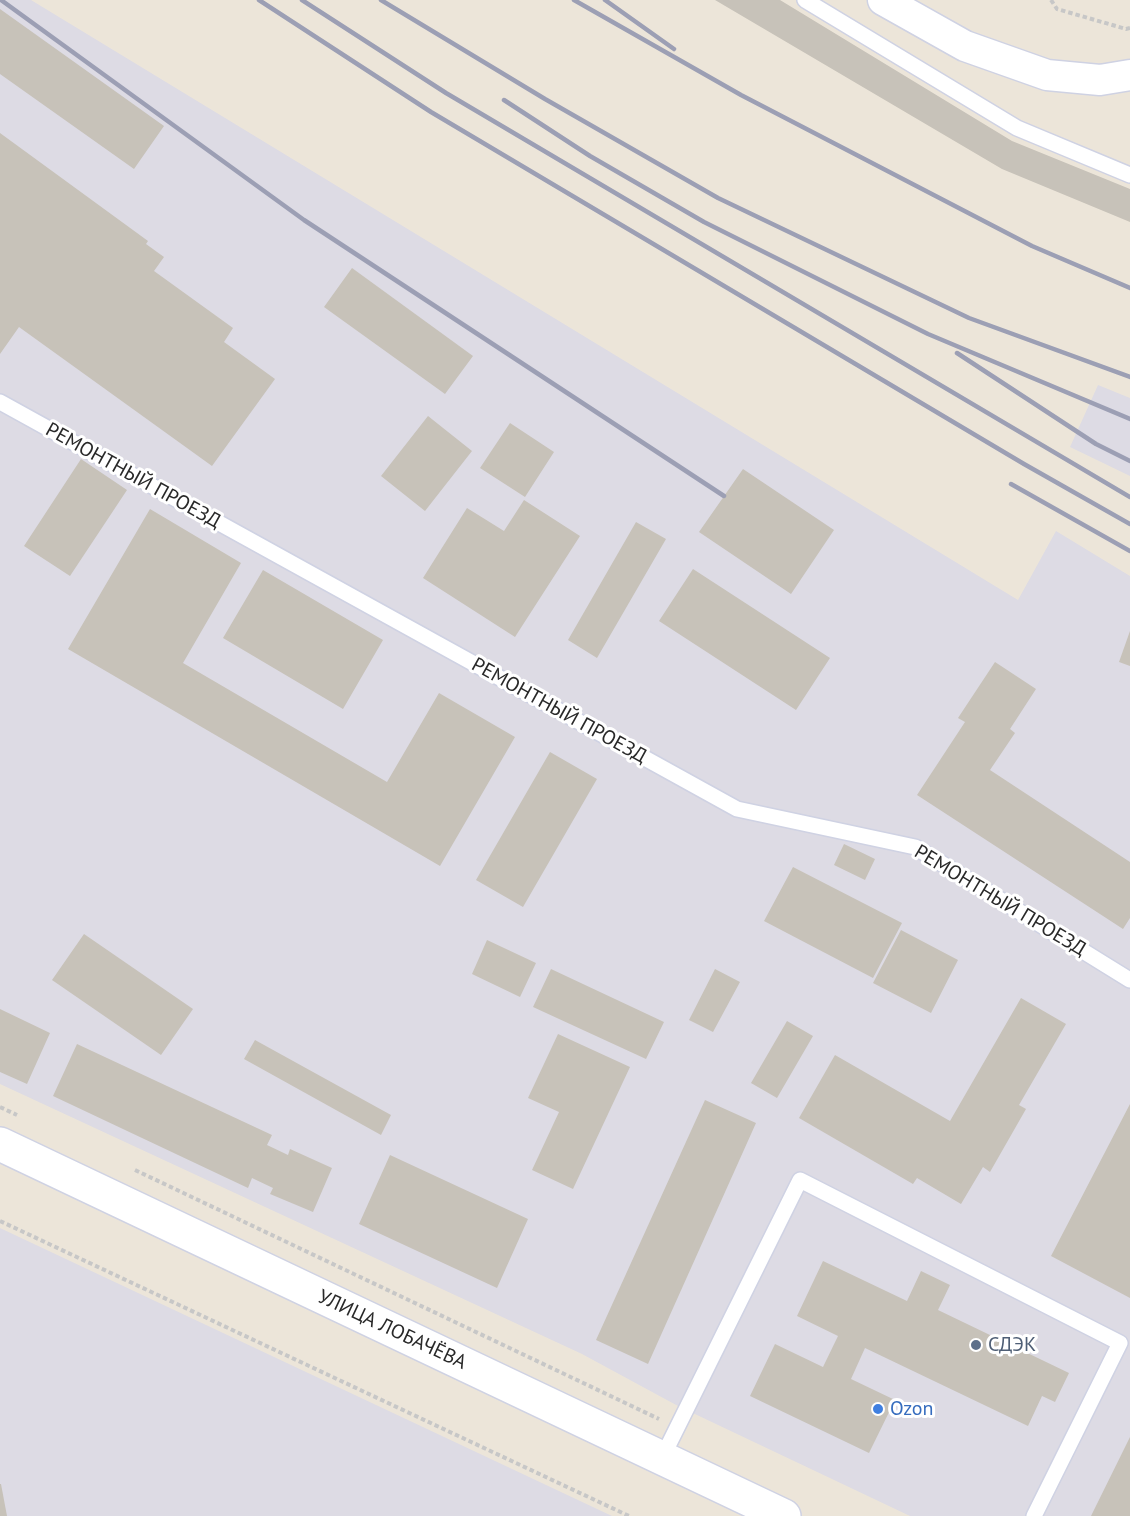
<!DOCTYPE html>
<meta charset="utf-8">
<style>
body{margin:0}
canvas{display:block;background:#ece5d9}
</style>
<canvas width="1130" height="1516"></canvas>
<script>
const ctx = document.querySelector('canvas').getContext('2d');
ctx.lineJoin = 'round';
function paint(path, color) {
  ctx.fillStyle = color;
  ctx.fill(path, 'evenodd');
}
function toPath(rows) {
  const path = new Path2D();
  for (const r of rows) {
    path.moveTo(r[0], r[1]);
    for (let i = 2; i < r.length; i += 2) path.lineTo(r[i], r[i + 1]);
  }
  return path;
}
function trace(path, color, width, dash) {
  ctx.strokeStyle = color;
  ctx.lineWidth = width;
  ctx.lineCap = dash ? 'butt' : 'round';
  ctx.setLineDash(dash || []);
  ctx.stroke(path);
}
function label(font, color, halo, rows, align = 'center') {
  ctx.font = font + ' "PT Sans",sans-serif';
  ctx.lineWidth = 6;
  ctx.setLineDash([]);
  ctx.textBaseline = 'middle';
  ctx.strokeStyle = halo;
  ctx.fillStyle = color;
  for (const [text, x, y, turn = 0] of rows) {
    ctx.save();
    ctx.translate(x, y);
    ctx.rotate((+turn || 0) * Math.PI / 180);
    ctx.textAlign = isNaN(turn) ? turn : align;
    if (halo) ctx.strokeText(text, 0, 0);
    ctx.fillText(text, 0, 0);
    ctx.restore();
  }
}
const industrial = toPath([
 [0,0,31,0,1018,600,1056,531,1130,576,1130,1516,910,1516,678,1406,582,1354,0,1084],
 [1098,385,1130,398,1130,476,1070,447],
 [0,1228,612,1516,0,1516]
]);
const building = toPath([
 [715,0,780,0,1012,141,1130,189,1130,222,1002,169],
 [0,9,164,126,134,169,0,74],
 [0,133,148,241,146,244,164,257,154,271,233,328,224,342,275,379,212,466,19,327,0,354],
 [352,268,473,356,445,394,324,307],
 [428,416,472,451,425,511,381,476],
 [510,423,554,452,525,497,480,468],
 [81,459,127,490,70,576,24,546],
 [743,469,834,530,791,594,699,532],
 [524,500,580,536,515,637,423,578,467,508,504,531],
 [150,509,241,563,183,663,387,782,439,693,515,737,440,866,68,649],
 [636,522,666,539,597,658,568,640],
 [693,569,830,658,796,710,659,621],
 [263,570,383,640,343,709,223,638],
 [1130,631,1130,666,1119,662],
 [995,662,1036,689,1010,729,1015,733,990,770,1130,862,1130,918,1123,929,917,795,965,722,958,718],
 [550,752,597,779,523,907,476,880],
 [844,844,875,859,865,880,834,865],
 [793,867,902,923,873,978,764,921],
 [901,930,958,960,931,1013,873,983],
 [84,934,193,1009,161,1055,52,980],
 [487,940,536,963,520,997,472,974],
 [551,969,664,1022,646,1059,533,1007],
 [715,969,740,982,713,1032,689,1020],
 [1021,998,1066,1024,1019,1105,1026,1109,990,1172,983,1167,961,1204,917,1178,913,1184,799,1118,835,1055,950,1121],
 [0,1009,50,1033,27,1084,0,1072],
 [787,1021,813,1036,777,1098,751,1083],
 [558,1034,630,1067,573,1189,532,1170,559,1112,528,1098],
 [255,1040,391,1115,381,1135,244,1059],
 [77,1044,272,1135,267,1145,288,1155,290,1149,332,1168,313,1212,270,1194,273,1188,252,1178,248,1188,53,1096],
 [705,1100,756,1123,648,1364,596,1340],
 [1130,1104,1130,1298,1051,1256],
 [390,1155,528,1219,497,1288,359,1224],
 [823,1261,907,1301,921,1271,950,1285,938,1310,1069,1373,1055,1402,1042,1396,1028,1426,865,1348,851,1379,895,1400,869,1453,750,1396,775,1344,823,1367,838,1336,797,1316],
 [1130,1437,1130,1516,1091,1516],
 [0,1484,1,1484,7,1516,0,1516]
]);
const path = toPath([
 [1051,0,1057,9,1126,29,1130,28],
 [0,1107,17,1115],
 [135,1170,659,1419],
 [0,1221,629,1516]
]);
const service = toPath([
 [805,0,1017,128,1130,175],
 [0,402,737,809,915,847,1130,980],
 [662,1458,800,1180,1120,1343,1034,1516]
]);
const minor = toPath([
 [883,0,965,46,1047,75,1100,80,1130,75]
]);
const secondary = toPath([
 [0,1144,784,1516]
]);
const rail = toPath([
 [1,0,304,220,724,496],
 [259,0,431,112,1024,464,1130,524],
 [302,0,446,93,1130,497],
 [381,0,545,99,718,198,969,318,1130,377],
 [574,0,741,95,1032,246,1130,288],
 [605,0,674,49],
 [504,100,590,156,704,222,928,334,1130,419],
 [957,353,1096,444,1130,461],
 [1011,484,1130,551]
]);
const markers = [
 [976,1345,6,"#5c6f8a"],
 [878,1409,6,"#3f7fe0"]
];
const streetNames = [
 ["РЕМОНТНЫЙ ПРОЕЗД",133,476,29],
 ["РЕМОНТНЫЙ ПРОЕЗД",559,711,29],
 ["РЕМОНТНЫЙ ПРОЕЗД",1000,901,31],
 ["УЛИЦА ЛОБАЧЁВА",392,1330,25]
];
const serviceNames = [
 ["СДЭК",988,1345]
];
const shopNames = [
 ["Ozon",890,1409]
];
paint(industrial, '#dddbe4');
paint(building, '#c7c2b9');
trace(service, '#cfd2e3', 18);
trace(minor, '#cfd2e3', 33);
trace(secondary, '#cfd2e3', 36);
trace(path, '#c7c7c7', 4, [4.5, 3]);
trace(service, '#fff', 15);
trace(minor, '#fff', 30);
trace(secondary, '#fff', 33);
trace(rail, '#9c9fb4', 4.5);
for (const [x, y, r, color] of markers) {
  const dot = new Path2D();
  dot.arc(x, y, r, 0, 2 * Math.PI);
  ctx.fillStyle = color;
  ctx.fill(dot);
  trace(dot, '#fff', 2);
}
label('20px', '#292929', '#fff', streetNames);
label('20px', '#4e5e75', '#fff', serviceNames, 'left');
label('20px', '#366cbe', '#fff', shopNames, 'left');
</script>
